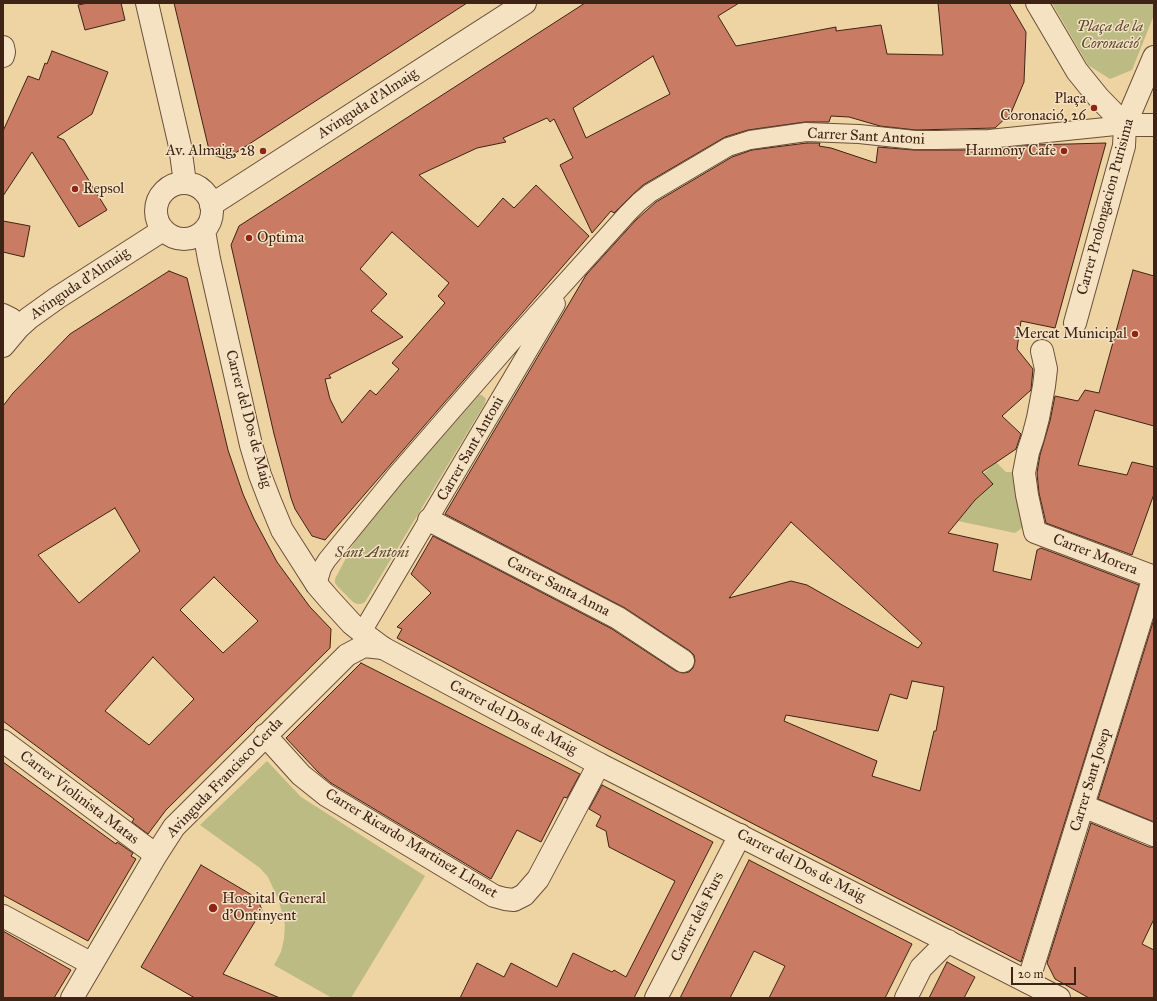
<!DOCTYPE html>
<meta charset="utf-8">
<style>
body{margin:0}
#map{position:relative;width:1157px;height:1001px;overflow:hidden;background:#eed3a3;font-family:"IM FELL Great Primer",serif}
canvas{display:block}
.frame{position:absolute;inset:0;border:4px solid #3f2316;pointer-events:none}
.scale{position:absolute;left:1011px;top:967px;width:65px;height:18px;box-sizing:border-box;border:2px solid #3f2316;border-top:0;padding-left:5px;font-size:12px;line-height:14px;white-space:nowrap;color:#3f2316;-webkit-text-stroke:3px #f4e2c3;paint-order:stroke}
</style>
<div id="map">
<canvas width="1157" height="1001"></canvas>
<div class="frame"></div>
<div class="scale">20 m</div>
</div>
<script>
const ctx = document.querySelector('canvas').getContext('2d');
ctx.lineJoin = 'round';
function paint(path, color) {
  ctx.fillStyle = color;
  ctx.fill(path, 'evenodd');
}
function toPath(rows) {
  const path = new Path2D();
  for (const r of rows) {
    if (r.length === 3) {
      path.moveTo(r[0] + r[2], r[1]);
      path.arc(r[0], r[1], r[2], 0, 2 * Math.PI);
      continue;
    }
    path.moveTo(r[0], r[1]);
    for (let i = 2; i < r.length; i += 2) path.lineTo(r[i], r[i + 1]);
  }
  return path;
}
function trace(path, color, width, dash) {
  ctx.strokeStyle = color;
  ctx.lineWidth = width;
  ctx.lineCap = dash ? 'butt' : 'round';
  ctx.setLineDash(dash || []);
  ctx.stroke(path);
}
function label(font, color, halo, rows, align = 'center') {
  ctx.font = font + ' "IM FELL Great Primer",serif';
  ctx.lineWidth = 3;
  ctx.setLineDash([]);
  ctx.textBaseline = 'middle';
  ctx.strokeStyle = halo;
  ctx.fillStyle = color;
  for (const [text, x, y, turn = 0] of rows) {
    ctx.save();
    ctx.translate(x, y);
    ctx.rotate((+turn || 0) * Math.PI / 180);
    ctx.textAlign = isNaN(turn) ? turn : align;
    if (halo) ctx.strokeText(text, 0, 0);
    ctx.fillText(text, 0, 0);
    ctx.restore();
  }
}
const green = toPath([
 [1052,3,1154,3,1154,15,1132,70,1110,79,1088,65],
 [479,395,482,395,486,399,484,405,365,602,361,604,357,604,353,602,338,587,335,583,335,579,355,541,371,517],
 [996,462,1006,472,1016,472,1026,525,1015,533,958,521,975,500,993,484,983,474],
 [267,761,301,797,425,876,351,998,332,998,274,965,281,952,284,939,285,925,279,901,268,877,260,868,200,825]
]);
const building = toPath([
 [88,3,121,3,125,20,85,30,78,5,88,3],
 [174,3,467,3,226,159,210,154,174,3],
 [585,3,739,3,718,16,736,46,836,27,836,31,881,25,887,54,943,55,938,3,1009,3,1026,32,1024,82,1011,113,995,128,916,130,880,126,849,117,831,116,829,122,805,122,748,130,725,137,643,185,632,195,614,213,611,211,592,233,560,165,573,158,554,119,550,122,547,118,503,138,506,142,477,148,419,175,478,227,503,198,514,208,536,185,589,236,325,540,312,536,295,509,291,498,274,434,231,245,239,226,585,3],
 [653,56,670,94,586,138,573,108,653,56],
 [392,232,449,283,438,296,445,303,392,363,399,369,376,395,370,390,342,423,330,399,325,379,331,378,329,375,403,337,371,311,387,294,360,269,392,232],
 [52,51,108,72,92,114,57,137,64,140,107,210,79,227,32,152,3,196,3,131,28,76,39,80,45,63,47,64,52,51],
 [807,143,820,143,819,146,831,148,876,163,878,147,914,150,989,150,1033,145,1106,143,1055,328,1021,321,1017,349,1033,369,1031,390,1002,416,1021,434,1016,449,982,472,993,484,975,500,948,533,998,544,993,571,1031,580,1037,550,1041,548,1139,585,1021,962,614,752,397,638,402,629,397,627,431,593,411,574,433,536,612,629,676,671,683,673,689,672,693,668,695,661,694,655,690,651,625,608,445,514,586,275,636,220,656,202,732,157,752,150,807,143],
 [791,522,922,643,918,648,807,585,791,581,729,598,791,522],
 [912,681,944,687,936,731,934,731,920,791,872,776,877,761,784,721,786,715,878,731,890,694,907,699,912,681],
 [3,221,30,226,24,257,3,252,3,221],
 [1133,270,1154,276,1154,426,1095,410,1078,465,1127,475,1132,462,1154,467,1154,494,1132,555,1046,523,1039,493,1037,473,1040,455,1050,421,1055,396,1078,401,1085,390,1099,393,1133,270],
 [169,271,187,278,228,450,243,494,254,519,277,562,310,607,331,629,330,648,166,810,148,834,132,822,134,819,3,721,3,406,13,393,70,334,169,271],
 [115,508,140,551,79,603,38,555,115,508],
 [214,577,258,621,223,653,180,610,214,577],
 [153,657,194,699,149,745,105,711,153,657],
 [1154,619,1154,822,1098,799,1154,619],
 [361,663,580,774,567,798,564,797,541,842,517,830,491,879,331,783,318,772,286,738,361,663],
 [3,762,116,844,117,842,133,853,131,856,136,859,88,941,3,895,3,762],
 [602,785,713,842,634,998,460,998,477,963,504,977,511,963,557,987,573,953,612,972,614,970,626,977,675,881,609,847,606,831,596,826,601,816,589,809,602,785],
 [1091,823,1149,847,1154,847,1154,919,1142,944,1154,950,1154,998,1089,998,1055,979,1047,963,1091,823],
 [749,860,912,944,885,998,769,998,785,966,754,951,730,998,680,998,749,860],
 [201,865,257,898,262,910,223,974,280,998,195,998,141,967,201,865],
 [3,931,71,970,54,998,3,998,3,931],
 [947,962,975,977,964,998,929,998,947,962]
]);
const pedestrian = toPath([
 [317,585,322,568,327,560,397,474,524,328,628,213,639,202,650,193,728,147,750,140,806,132,859,134,915,140,937,140,989,139,1125,125],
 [362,632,556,304]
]);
const minor = toPath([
 [1037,3,1077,71,1098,97,1125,125],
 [3,47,4,52,3,56],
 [1125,125,1154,125],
 [211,205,525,3],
 [3,315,11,319,19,327],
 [1075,323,1124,146,1125,125,1154,57],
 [3,346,19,327,29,318,57,298,163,230],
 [1042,351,1046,369,1044,386,1038,418,1033,437,1028,452,1024,473,1027,495,1035,532,1154,577],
 [429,520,618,618,683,661],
 [265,735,301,775,326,795,494,896,505,899,514,900,524,895,538,879,599,764],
 [3,741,156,855],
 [1083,806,1154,835],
 [3,916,92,964],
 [1028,982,1154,577],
 [72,998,156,855,174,827,347,655,364,646,383,648],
 [656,998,740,835],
 [906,998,921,968,948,941]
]);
const tertiary = toPath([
 [147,3,180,146,185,183],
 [184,211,28],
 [204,231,209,259,251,445,260,475,270,501,282,530,305,566,317,585,330,600,352,624,367,636,383,648,599,764,1059,998]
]);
const markers = [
 [1094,108,4,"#8f2418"],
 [263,151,4,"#8f2418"],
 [1064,151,4,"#8f2418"],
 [75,189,4,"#8f2418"],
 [249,238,4,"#8f2418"],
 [1135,334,4,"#8f2418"],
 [213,908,5,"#8f2418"]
];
const parkNames = [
 ["Plaça de la",1110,27],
 ["Coronació",1110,44],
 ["Sant Antoni",372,553]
];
const poiNames = [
 ["Plaça",1086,99],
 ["Coronació, 26",1086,116],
 ["Av. Almaig, 28",255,151],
 ["Harmony Cafe",1056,151],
 ["Repsol",83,189,"left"],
 ["Optima",257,238,"left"],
 ["Mercat Municipal",1127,334],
 ["Hospital General",222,899,"left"],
 ["d'Ontinyent",222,916,"left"]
];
const streetNames = [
 ["Avinguda d'Almaig",368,104,-33],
 ["Carrer Sant Antoni",866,137,3],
 ["Carrer Prolongacion Purisima",1106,207,-75],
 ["Avinguda d'Almaig",80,284,-34],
 ["Carrer del Dos de Maig",248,419,75],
 ["Carrer Sant Antoni",471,449,-60],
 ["Carrer Morera",1095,555,21],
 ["Carrer Santa Anna",558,587,27],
 ["Carrer del Dos de Maig",513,718,28],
 ["Avinguda Francisco Cerda",225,778,-46],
 ["Carrer Sant Josep",1091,780,-73],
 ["Carrer Violinista Matas",79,798,37],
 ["Carrer Ricardo Martinez Llonet",411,844,31],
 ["Carrer del Dos de Maig",801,866,27],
 ["Carrer dels Furs",698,917,-63]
];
paint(green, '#bbbb83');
paint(building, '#c97c63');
trace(building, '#3f2316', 1);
trace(pedestrian, '#6b4f39', 20);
trace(minor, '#6b4f39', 24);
trace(tertiary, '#6b4f39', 24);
trace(pedestrian, '#f4e2c3', 18);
trace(minor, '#f4e2c3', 22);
trace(tertiary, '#f4e2c3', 22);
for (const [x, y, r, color] of markers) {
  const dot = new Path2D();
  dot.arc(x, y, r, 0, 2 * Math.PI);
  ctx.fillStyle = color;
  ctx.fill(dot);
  trace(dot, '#f4e2c3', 1.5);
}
label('italic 15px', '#5e4931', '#f4e2c3', parkNames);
label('15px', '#3f2316', '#f4e2c3', poiNames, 'right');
label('15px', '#3f2316', '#f4e2c3', streetNames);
</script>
